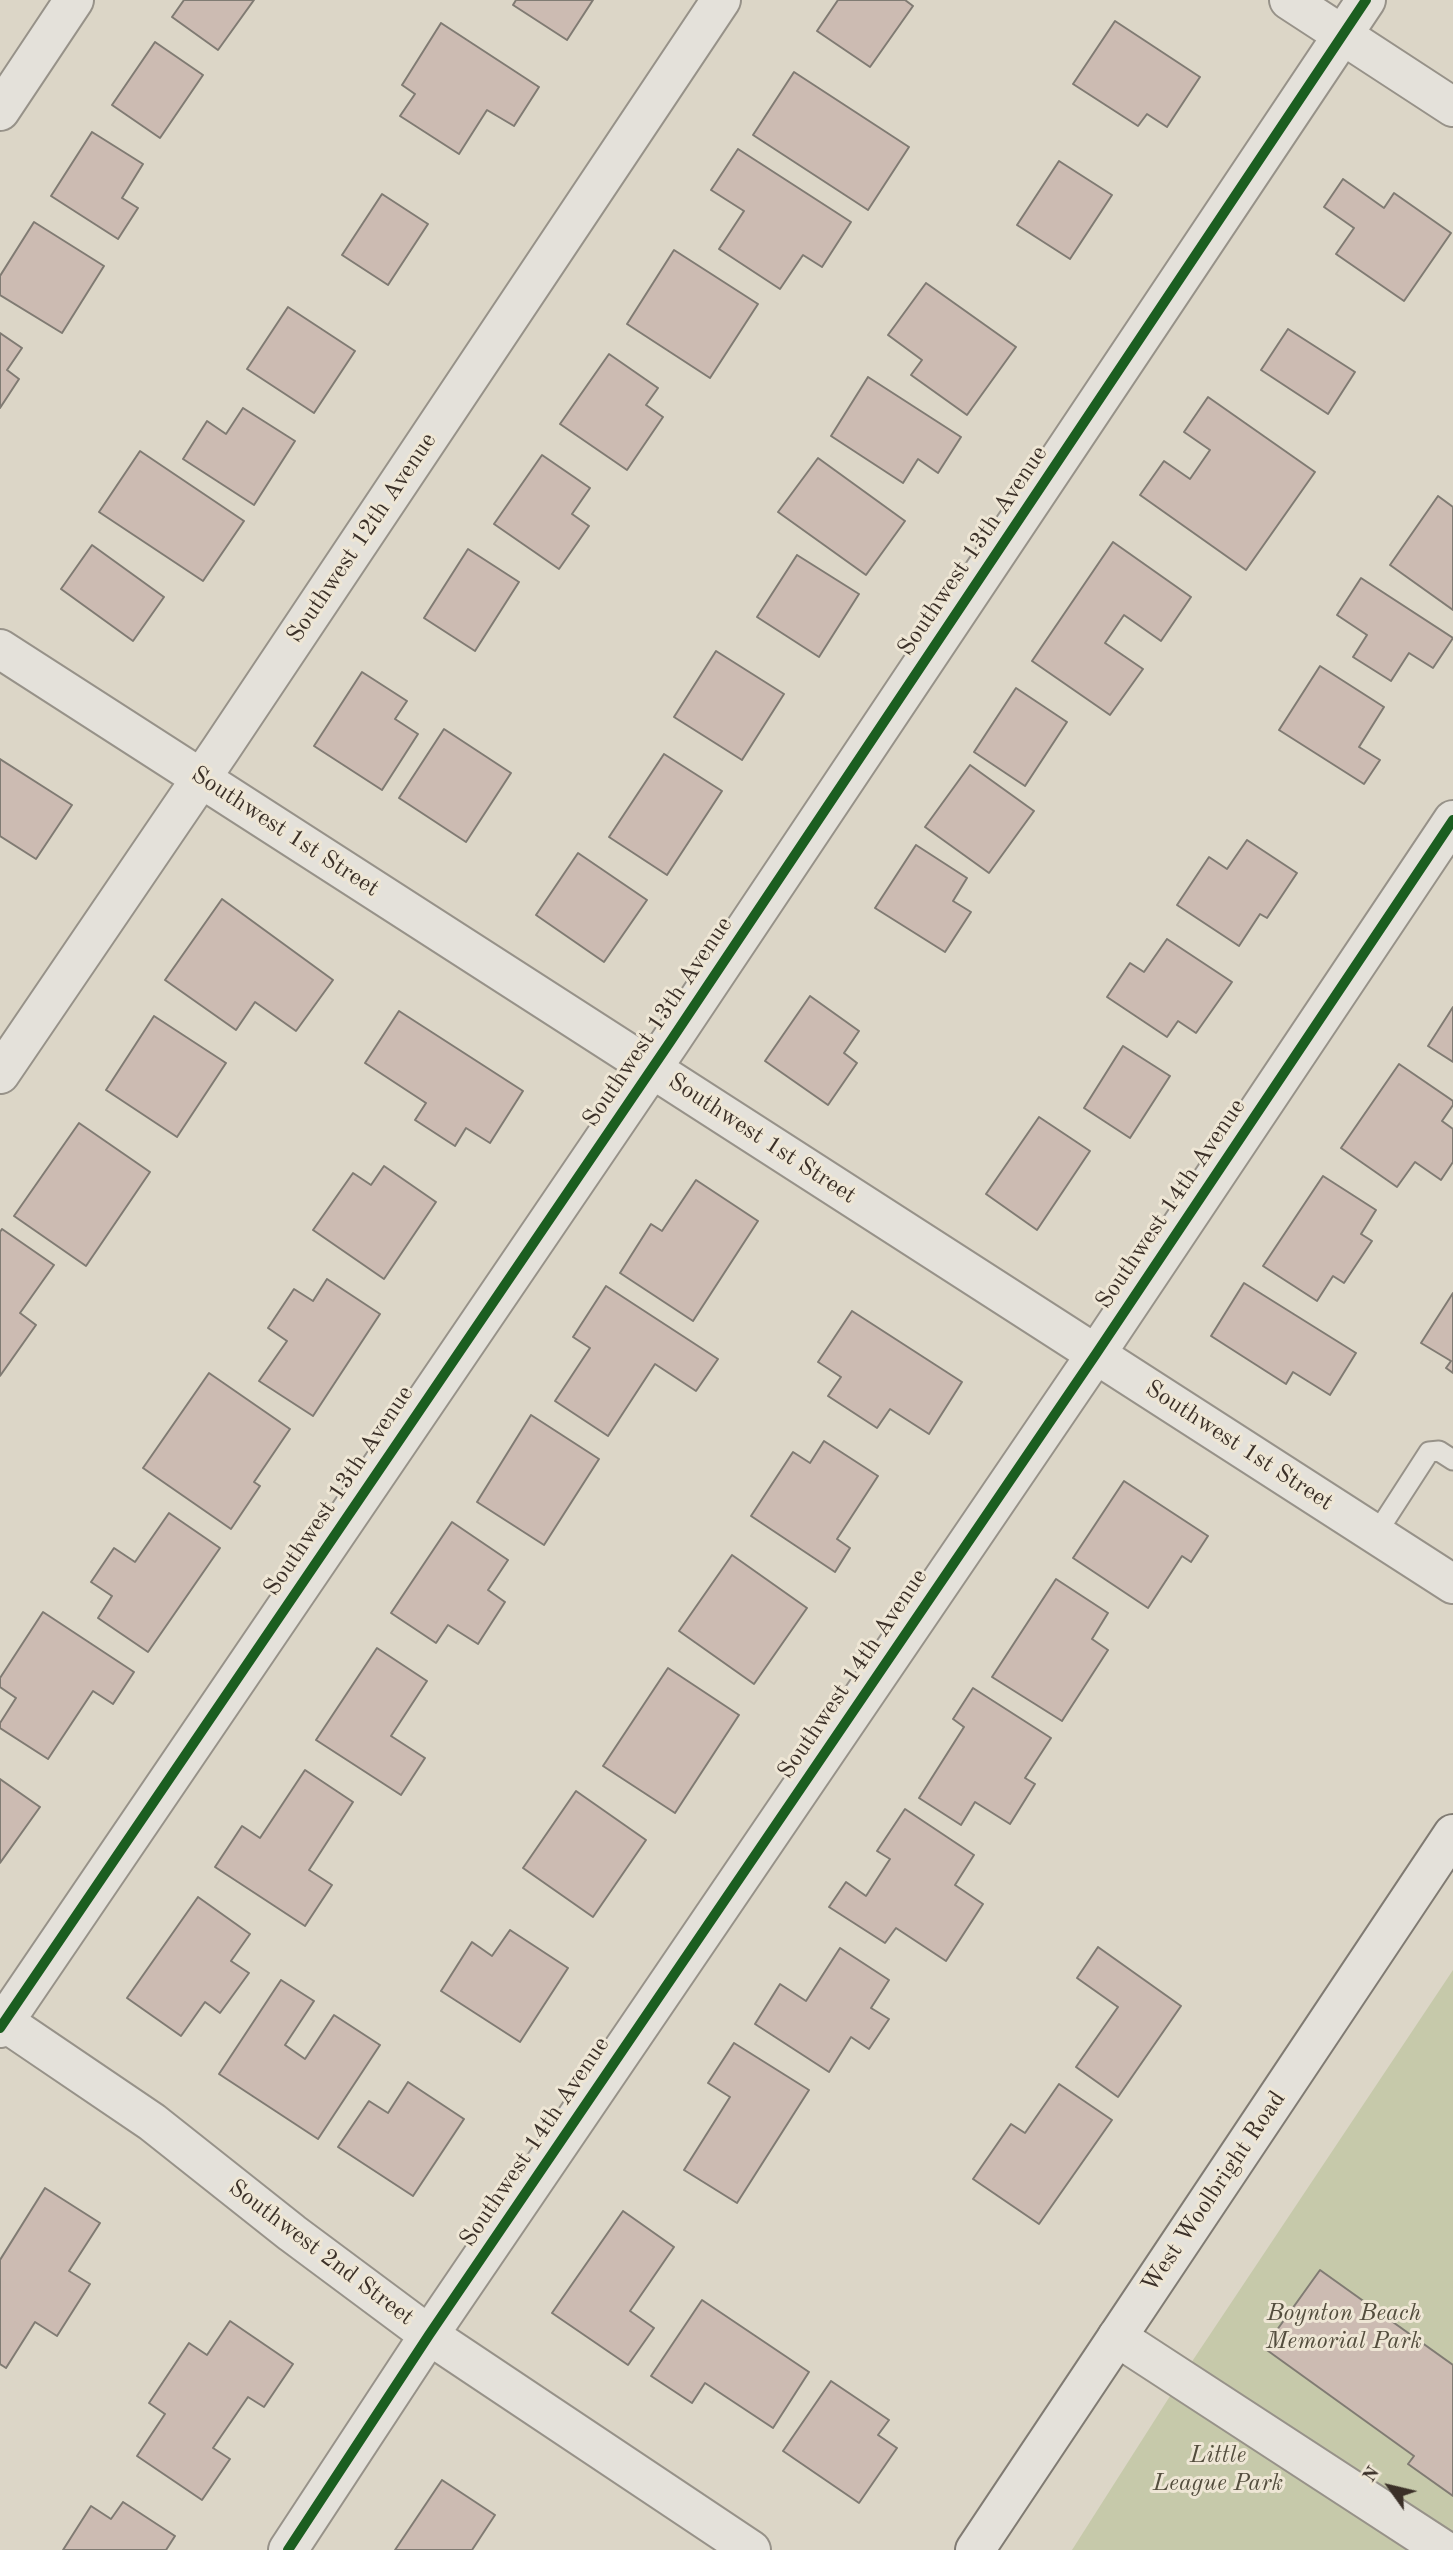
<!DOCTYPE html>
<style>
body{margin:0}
#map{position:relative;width:1453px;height:2550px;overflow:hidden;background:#dcd6c7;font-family:"Old Standard TT",serif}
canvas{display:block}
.north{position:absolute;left:1355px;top:2452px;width:70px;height:70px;-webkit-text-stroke:5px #eee6d5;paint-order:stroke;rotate:304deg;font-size:19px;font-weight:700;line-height:28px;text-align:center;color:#3b3028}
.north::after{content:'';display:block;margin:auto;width:24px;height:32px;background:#3b3028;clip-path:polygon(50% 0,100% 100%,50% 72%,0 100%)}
</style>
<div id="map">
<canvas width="1453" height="2550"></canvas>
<div class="north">N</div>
</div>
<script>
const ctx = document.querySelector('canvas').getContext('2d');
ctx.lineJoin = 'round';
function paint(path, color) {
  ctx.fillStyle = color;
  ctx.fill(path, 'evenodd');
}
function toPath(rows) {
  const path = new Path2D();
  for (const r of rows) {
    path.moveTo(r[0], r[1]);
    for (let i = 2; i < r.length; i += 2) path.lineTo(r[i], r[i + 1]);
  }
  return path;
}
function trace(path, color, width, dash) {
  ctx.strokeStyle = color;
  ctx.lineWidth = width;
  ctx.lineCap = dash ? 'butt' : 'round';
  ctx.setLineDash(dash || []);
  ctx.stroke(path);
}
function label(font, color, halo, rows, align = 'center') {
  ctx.font = font + ' "Old Standard TT",serif';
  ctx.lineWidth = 6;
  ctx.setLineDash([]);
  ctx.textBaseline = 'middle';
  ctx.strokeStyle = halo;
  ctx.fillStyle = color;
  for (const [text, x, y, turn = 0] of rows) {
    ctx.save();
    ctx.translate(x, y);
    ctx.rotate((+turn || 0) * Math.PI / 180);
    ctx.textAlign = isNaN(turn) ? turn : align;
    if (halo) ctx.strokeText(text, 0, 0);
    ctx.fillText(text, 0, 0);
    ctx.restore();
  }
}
const green = toPath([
 [1453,1970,1453,2550,1072,2550,1193,2360]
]);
const building = toPath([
 [184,0,254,0,218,50,172,17,184,0],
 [516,0,593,0,567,40,513,5,516,0],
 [838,0,905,0,913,6,870,67,817,31,838,0],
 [1115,21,1200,77,1167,127,1147,114,1138,126,1073,84,1115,21],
 [441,23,539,87,514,126,487,110,459,154,400,116,415,94,402,85,441,23],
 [155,42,203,75,160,138,112,105,155,42],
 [794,72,909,147,868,210,753,135,794,72],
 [92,132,143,164,122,198,138,208,118,239,51,196,92,132],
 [738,149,851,222,822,267,803,255,780,289,719,249,744,211,711,190,738,149],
 [1059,161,1112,195,1070,259,1017,225,1059,161],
 [1343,179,1384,208,1394,193,1451,233,1404,301,1336,254,1354,228,1324,207,1343,179],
 [382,194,428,224,388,285,342,255,382,194],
 [34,222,104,266,62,333,0,295,0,276,34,222],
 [674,250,758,304,710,378,627,324,674,250],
 [926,283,1016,347,967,415,911,375,922,360,888,335,926,283],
 [288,307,355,351,314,413,247,369,288,307],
 [1288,329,1355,372,1328,414,1261,370,1288,329],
 [0,333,22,348,7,370,19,379,0,408,0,333],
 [609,354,658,388,646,405,663,417,627,470,560,424,609,354],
 [868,377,961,437,938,473,918,459,903,483,831,436,868,377],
 [1208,397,1315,472,1246,570,1140,495,1164,461,1190,479,1210,450,1184,432,1208,397],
 [243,408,295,441,254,505,183,459,207,421,226,434,243,408],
 [140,451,244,521,203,581,99,512,140,451],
 [542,455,590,488,572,514,589,526,559,569,494,524,542,455],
 [818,458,905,521,866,575,778,512,818,458],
 [1438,496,1453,507,1453,610,1390,565,1438,496],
 [1113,542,1191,597,1161,641,1124,615,1105,643,1143,669,1110,715,1032,661,1113,542],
 [92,545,164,597,133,641,61,589,92,545],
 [468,549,519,582,475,651,424,618,468,549],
 [797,555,859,594,819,657,757,617,797,555],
 [1361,578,1453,638,1433,668,1409,653,1391,681,1353,657,1367,635,1337,615,1361,578],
 [716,651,784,694,742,760,674,717,716,651],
 [1320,666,1384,707,1359,747,1380,760,1364,784,1279,730,1320,666],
 [362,672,407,701,395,719,418,734,382,790,314,746,362,672],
 [1016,688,1067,722,1025,786,974,752,1016,688],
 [444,729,511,773,466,842,399,798,444,729],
 [664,754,722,791,667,875,609,837,664,754],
 [0,759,72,805,36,859,0,836,0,759],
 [970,765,1034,811,989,873,925,827,970,765],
 [1247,840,1297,873,1267,918,1260,914,1239,946,1177,905,1209,857,1227,869,1247,840],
 [916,845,967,878,953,901,971,912,945,952,875,908,916,845],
 [578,853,647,900,604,962,536,915,578,853],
 [222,899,333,980,296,1031,255,1002,236,1030,165,980,222,899],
 [1167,939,1232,982,1196,1033,1178,1021,1167,1037,1107,997,1130,963,1144,972,1167,939],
 [810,996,859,1031,844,1053,857,1063,828,1105,765,1061,810,996],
 [1453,1007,1453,1062,1428,1046,1453,1007],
 [399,1011,523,1091,490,1143,466,1128,455,1146,415,1120,426,1103,365,1063,399,1011],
 [154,1016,226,1063,177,1137,106,1090,154,1016],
 [1123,1046,1170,1076,1130,1138,1084,1108,1123,1046],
 [1399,1064,1453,1101,1453,1105,1442,1121,1453,1129,1453,1162,1441,1180,1415,1162,1397,1187,1341,1148,1399,1064],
 [1039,1117,1090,1151,1037,1230,986,1194,1039,1117],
 [79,1123,150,1172,86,1266,14,1216,79,1123],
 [384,1166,436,1202,384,1279,313,1230,353,1173,371,1185,384,1166],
 [1323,1176,1376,1210,1361,1234,1372,1241,1344,1283,1333,1276,1317,1301,1263,1266,1323,1176],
 [696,1180,758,1221,693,1321,620,1273,651,1224,662,1231,696,1180],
 [2,1229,54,1265,20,1313,36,1325,0,1376,0,1232,2,1229],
 [327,1279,380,1314,313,1416,259,1381,287,1341,268,1328,294,1289,313,1301,327,1279],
 [1244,1283,1356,1353,1330,1395,1293,1372,1286,1384,1211,1336,1244,1283],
 [606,1286,718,1359,696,1391,655,1364,608,1436,555,1401,590,1348,573,1337,606,1286],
 [1453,1293,1453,1373,1446,1368,1451,1361,1421,1343,1453,1293],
 [852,1311,962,1382,929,1434,890,1409,877,1428,828,1396,841,1377,818,1362,852,1311],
 [209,1373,290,1429,254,1482,260,1486,231,1529,143,1468,209,1373],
 [531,1415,599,1459,544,1545,477,1502,531,1415],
 [824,1441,878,1476,837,1539,850,1548,835,1572,751,1516,793,1452,810,1463,824,1441],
 [1124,1481,1208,1536,1191,1562,1182,1556,1148,1608,1073,1558,1124,1481],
 [169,1513,220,1548,148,1652,98,1618,112,1596,91,1582,114,1548,135,1562,169,1513],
 [452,1522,508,1560,488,1590,505,1602,478,1644,448,1625,436,1643,391,1613,452,1522],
 [732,1555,807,1608,754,1684,679,1631,732,1555],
 [1056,1579,1108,1613,1092,1639,1108,1650,1062,1721,992,1677,1056,1579],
 [43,1612,134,1672,113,1704,93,1691,48,1759,0,1728,0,1723,16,1698,0,1687,0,1678,43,1612],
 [377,1648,427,1681,391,1736,425,1758,401,1795,316,1740,377,1648],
 [668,1668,739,1715,675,1813,603,1766,668,1668],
 [973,1688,1051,1738,1025,1778,1035,1784,1010,1824,975,1802,961,1825,919,1798,964,1727,953,1719,973,1688],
 [305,1770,353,1802,309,1870,332,1885,305,1926,215,1867,242,1826,260,1838,305,1770],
 [0,1779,40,1807,0,1863,0,1779],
 [576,1791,646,1840,593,1917,523,1868,576,1791],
 [905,1809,974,1855,955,1885,983,1904,946,1961,896,1928,885,1943,829,1907,846,1882,866,1896,890,1859,877,1851,905,1809],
 [198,1897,250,1934,231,1961,249,1973,220,2013,205,2002,181,2036,127,1998,198,1897],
 [510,1930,568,1968,520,2042,441,1991,472,1942,492,1956,510,1930],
 [1098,1947,1181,2006,1118,2097,1076,2067,1118,2007,1077,1978,1098,1947],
 [840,1948,889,1980,871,2008,889,2019,869,2049,851,2037,829,2072,755,2024,780,1984,806,2001,840,1948],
 [281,1980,314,2001,285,2045,305,2059,334,2015,380,2045,318,2139,219,2074,281,1980],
 [734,2043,809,2090,737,2203,684,2170,730,2097,708,2083,734,2043],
 [408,2082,464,2119,413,2196,338,2147,369,2101,388,2113,408,2082],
 [1059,2084,1112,2120,1039,2224,973,2179,1011,2124,1025,2133,1059,2084],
 [45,2188,100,2223,69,2271,90,2284,57,2336,35,2322,6,2368,0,2364,0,2260,45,2188],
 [623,2211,674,2247,630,2311,654,2328,628,2365,552,2313,623,2211],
 [1320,2270,1453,2365,1453,2496,1408,2464,1414,2456,1264,2348,1320,2270],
 [702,2300,809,2372,773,2428,705,2383,692,2403,651,2376,702,2300],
 [230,2321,293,2364,264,2407,248,2397,213,2448,230,2459,202,2500,137,2456,165,2414,149,2403,189,2343,207,2355,230,2321],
 [831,2381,889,2420,878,2435,897,2448,859,2503,783,2451,831,2381],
 [442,2480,495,2515,472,2550,395,2550,442,2480],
 [123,2502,175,2536,166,2550,63,2550,91,2506,111,2519,123,2502]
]);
const service = toPath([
 [1376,1534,1429,1452,1439,1451,1453,1460]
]);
const minor = toPath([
 [0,111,74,0],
 [0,649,1453,1584],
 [0,1074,221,749,721,0],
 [0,2019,152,2122,292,2233,429,2335,751,2550],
 [0,2028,670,1042,1366,0],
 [1117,2337,1444,2550],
 [288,2550,429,2335,1096,1354,1453,820]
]);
const tertiary = toPath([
 [1289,0,1453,107]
]);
const secondary = toPath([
 [975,2550,1453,1834]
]);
const cycleway = toPath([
 [0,2028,670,1042,1366,0],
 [288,2550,429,2335,1096,1354,1453,820]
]);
const streetNames = [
 ["Southwest 12th Avenue",362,538,-56],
 ["Southwest 13th Avenue",973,551,-56],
 ["Southwest 1st Street",285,832,33],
 ["Southwest 13th Avenue",658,1022,-56],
 ["Southwest 1st Street",762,1139,33],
 ["Southwest 14th Avenue",1171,1204,-56],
 ["Southwest 1st Street",1239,1446,33],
 ["Southwest 13th Avenue",339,1491,-56],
 ["Southwest 14th Avenue",853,1674,-56],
 ["Southwest 14th Avenue",535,2142,-56],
 ["West Woolbright Road",1214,2192,-56],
 ["Southwest 2nd Street",321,2253,37]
];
const parkNames = [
 ["Boynton Beach",1344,2314],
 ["Memorial Park",1344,2342],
 ["Little",1218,2456],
 ["League Park",1218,2484]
];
paint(green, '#c6c9aa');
paint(building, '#ccbbb2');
trace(building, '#807b73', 2);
trace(service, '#979289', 23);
trace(minor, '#979289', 42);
trace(tertiary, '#979289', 42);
trace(secondary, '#807b73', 42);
trace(service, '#e4e1da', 19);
trace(minor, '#e4e1da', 38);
trace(tertiary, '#e4e1da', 38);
trace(secondary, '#e4e1da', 38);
trace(cycleway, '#1b5e20', 10);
label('24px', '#3b3028', '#eee6d5', streetNames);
label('italic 24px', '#534d3d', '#eee6d5', parkNames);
</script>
